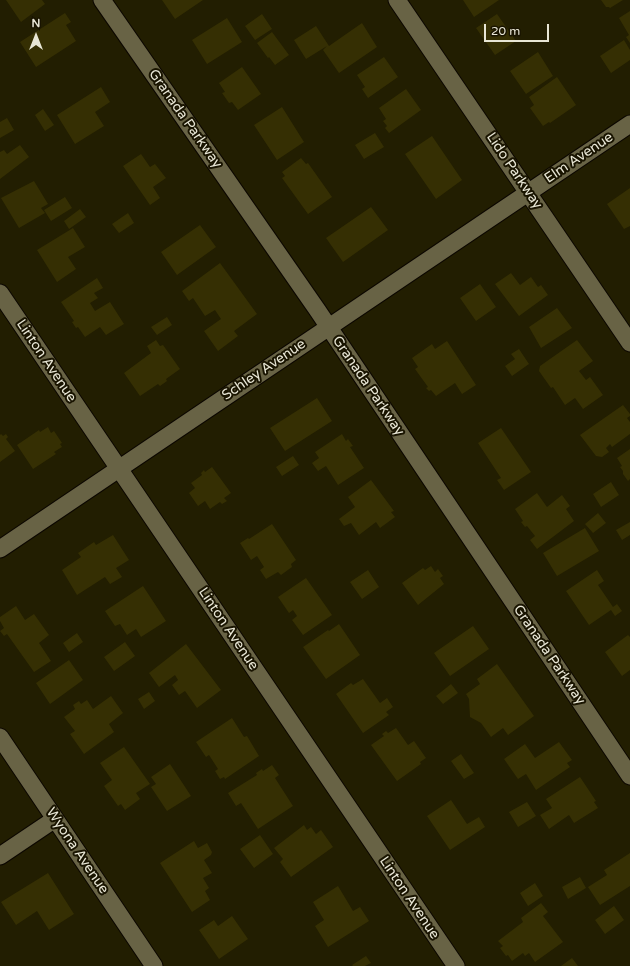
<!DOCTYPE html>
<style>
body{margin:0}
#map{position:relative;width:630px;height:966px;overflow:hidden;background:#221e01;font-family:"Varela Round",sans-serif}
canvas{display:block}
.north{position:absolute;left:16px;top:16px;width:40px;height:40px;-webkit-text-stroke:3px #191400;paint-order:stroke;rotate:0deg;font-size:11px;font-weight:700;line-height:16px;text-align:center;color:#e8e6d5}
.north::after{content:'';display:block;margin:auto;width:14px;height:18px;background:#e8e6d5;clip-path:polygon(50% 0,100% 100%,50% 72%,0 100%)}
.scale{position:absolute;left:484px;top:24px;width:65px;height:18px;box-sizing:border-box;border:2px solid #e8e6d5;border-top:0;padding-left:5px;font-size:12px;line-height:14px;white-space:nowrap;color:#e8e6d5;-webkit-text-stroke:3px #191400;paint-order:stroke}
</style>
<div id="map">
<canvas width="630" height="966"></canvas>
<div class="north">N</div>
<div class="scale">20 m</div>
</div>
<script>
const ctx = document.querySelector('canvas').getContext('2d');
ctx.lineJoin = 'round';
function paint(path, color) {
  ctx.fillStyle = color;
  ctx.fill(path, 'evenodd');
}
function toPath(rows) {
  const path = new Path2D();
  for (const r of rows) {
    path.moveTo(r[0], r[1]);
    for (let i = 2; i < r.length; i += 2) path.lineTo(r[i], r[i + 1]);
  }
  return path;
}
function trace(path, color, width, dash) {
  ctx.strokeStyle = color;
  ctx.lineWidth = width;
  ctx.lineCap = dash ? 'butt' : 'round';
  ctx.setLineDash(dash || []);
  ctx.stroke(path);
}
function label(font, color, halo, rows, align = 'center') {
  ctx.font = font + ' "Varela Round",sans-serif';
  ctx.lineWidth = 4;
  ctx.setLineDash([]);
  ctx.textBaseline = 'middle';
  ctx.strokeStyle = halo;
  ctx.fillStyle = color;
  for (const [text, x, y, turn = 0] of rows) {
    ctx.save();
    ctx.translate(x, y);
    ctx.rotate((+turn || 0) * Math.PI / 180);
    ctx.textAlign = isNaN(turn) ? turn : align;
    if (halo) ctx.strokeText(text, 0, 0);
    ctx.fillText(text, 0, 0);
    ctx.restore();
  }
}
const building = toPath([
 [6,0,42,0,45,4,21,22],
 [162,0,203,0,175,19],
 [463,0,499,0,474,17],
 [601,0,623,0,610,8,609,7,606,7],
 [630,11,630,43,626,37,629,35,619,18],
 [65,13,71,22,66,25,76,41,36,67,20,42],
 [262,14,272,29,255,40,245,26],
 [497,14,516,41,495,55,476,28],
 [227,18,242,42,207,64,192,40],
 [362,23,377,47,339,73,323,50,327,46,306,59,294,40,316,26,329,46],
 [272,32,289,55,275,65,269,57,268,58,257,43],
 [624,40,630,50,630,60,611,73,600,56],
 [538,52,553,76,526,94,510,71],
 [384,57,398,77,368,98,362,89,365,87,357,75],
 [242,67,261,94,238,110,232,102,229,103,222,93,225,92,219,83],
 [557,77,576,105,550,123,549,122,543,126,530,108,534,105,529,97],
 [101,87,110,102,95,112,104,126,75,144,57,115],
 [406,89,421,110,389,133,385,128,387,126,383,121,386,119,379,108],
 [282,107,304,142,277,160,254,125],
 [43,109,54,125,45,131,35,115],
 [7,118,14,130,0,138,0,122],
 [375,133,384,147,364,159,355,145],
 [432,136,462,180,436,199,405,154],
 [20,145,29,157,0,179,0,152,4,150,7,154],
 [141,154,150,167,155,164,166,178,153,187,160,198,150,205,123,166],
 [301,158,306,164,308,163,332,197,308,214,282,178,285,176,282,172],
 [34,181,48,204,41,208,45,213,19,228,1,198],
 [630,188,630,226,624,229,607,204],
 [65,197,72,208,51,221,44,210],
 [371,207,388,230,343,262,326,238],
 [80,209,86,217,69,229,64,221],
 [128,213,134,223,119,233,112,224],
 [200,225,216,247,177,275,161,252],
 [73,228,85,247,68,257,76,269,57,282,37,250],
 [220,263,257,314,234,331,238,336,218,351,204,331,221,319,215,310,205,316,193,298,189,301,182,291],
 [511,273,520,285,531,277,538,287,541,285,548,295,519,316,495,284],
 [97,278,103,288,94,293,98,298,90,303,95,311,110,302,124,324,106,335,100,327,85,337,78,327,76,328,72,322,74,321,61,302],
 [480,284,496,307,476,321,460,298],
 [557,308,572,328,541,348,529,327],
 [167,317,172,325,157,335,151,327],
 [156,340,160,346,163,345,180,369,166,379,167,381,160,386,158,384,140,396,124,373,151,353,147,346],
 [577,340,593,361,579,371,586,380,590,377,603,395,583,409,575,398,565,405,553,387,551,388,539,371,540,366],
 [447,341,476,385,462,394,455,383,436,396,431,390,429,391,426,388,428,387,415,369,418,367,412,358,432,344,435,349],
 [519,349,529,364,512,376,505,366,515,359,511,354],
 [317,398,332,421,285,451,270,428],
 [623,405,630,414,630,416,627,418,630,422,630,434,612,447,610,444,606,448,609,452,602,457,596,456,580,435],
 [48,427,51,433,54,431,62,443,60,444,62,447,54,452,56,454,33,469,17,445,39,430,40,432],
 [501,428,531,472,504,490,497,480,501,478,478,443],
 [1,434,3,436,6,434,8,437,6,439,15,451,0,462,0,435],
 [342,434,346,441,348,439,353,446,350,447,364,468,338,485,326,466,318,471,312,463,319,458,315,452],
 [630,449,630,479,628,481,623,474,623,471,620,467,622,466,617,458],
 [293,456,299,465,282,476,276,467],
 [212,467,231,493,224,498,227,501,222,504,220,502,210,509,205,501,198,506,189,493,195,488,191,483,202,475,201,473,204,470,205,472],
 [371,480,394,511,391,512,395,517,380,528,376,522,359,535,351,523,344,526,339,519,355,507,348,497],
 [611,482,619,495,601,507,593,494],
 [537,493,547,507,562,495,570,506,566,509,574,521,537,549,530,540,535,536,527,526,525,527,521,522,523,521,515,509],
 [598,513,606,523,593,533,585,524],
 [630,522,630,535,622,540,616,530],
 [272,524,296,560,291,564,292,567,281,575,278,572,266,579,260,570,264,567,257,556,251,560,240,543,248,538,249,539],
 [585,528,599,551,557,576,543,553],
 [113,535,129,560,116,568,122,577,110,584,105,577,77,595,62,570,81,557,78,553,94,542,96,545],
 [431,566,435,572,438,569,443,576,440,578,444,584,418,605,402,583,423,568,425,570],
 [368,570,379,587,362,599,350,582],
 [597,570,604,581,598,585,613,607,617,604,622,611,615,616,611,610,589,625,566,591],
 [306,578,332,615,303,635,292,620,297,616,293,610,289,613,278,597],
 [143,586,166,621,141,637,136,629,127,635,120,624,115,626,105,611],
 [16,606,25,620,34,614,49,635,39,643,51,661,34,672,7,634,4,636,0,631,4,628,0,621,0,617],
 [339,624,360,655,326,679,303,647,328,630,329,631],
 [473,626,489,649,450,676,434,653],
 [77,633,83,642,69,652,63,643],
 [628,635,630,637,630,670,622,676,605,652],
 [125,642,135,656,114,671,104,657],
 [186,644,221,690,197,708,185,691,179,695,172,685,178,680,175,675,159,687,149,673],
 [69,660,83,680,50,704,36,683],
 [497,664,534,716,508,735,503,728,491,737,481,723,470,717,469,699,466,694,480,684,477,679],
 [363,679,380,703,387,698,393,707,386,712,389,715,363,733,336,694,351,683,353,685],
 [451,684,458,693,443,704,436,696],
 [149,692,155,701,144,709,138,699],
 [111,696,123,713,109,724,114,732,84,754,70,734,75,731,64,717,75,709,73,705,79,701,81,704,87,700,93,709],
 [232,718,244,737,247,736,259,756,225,779,224,777,220,779,215,771,218,769,209,755,206,757,196,742],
 [396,728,408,745,414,741,426,758,420,762,421,764,397,781,371,745,384,736,382,734,386,731,388,733],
 [559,742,572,760,567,763,570,767,536,790,526,774,518,779,504,759,525,744,535,758],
 [124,747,150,784,136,793,140,799,125,810,121,804,118,806,104,786,112,780,100,763],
 [461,754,474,773,464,779,451,761],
 [170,764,191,796,167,811,151,787,156,784,151,777],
 [272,765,279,775,275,778,293,806,258,829,241,803,236,806,228,793,257,775,256,773,262,769,263,771],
 [580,777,596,801,594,802,598,808,574,823,569,815,549,829,540,815,552,808,546,799],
 [451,800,467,824,479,817,485,827,450,850,427,816],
 [527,802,536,816,518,827,509,812],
 [304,825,307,830,311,827,316,834,321,830,333,847,291,877,280,862,283,859,274,848],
 [260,835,273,854,254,868,240,849],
 [194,841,198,848,207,843,212,852,211,855,204,860,212,873,203,878,209,888,205,891,210,900,192,912,160,863],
 [630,853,630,886,600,905,588,887,607,875,604,870],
 [48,873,74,914,49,930,37,911,16,925,1,902],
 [580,877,586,888,568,899,562,887],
 [535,883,543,896,528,906,520,893],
 [338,886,353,911,360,907,369,921,328,947,315,926,324,920,313,902],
 [541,903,548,912,543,916,563,942,535,962,529,953,525,956,523,953,512,961,508,955,506,956,500,948,503,946,498,941,523,922,521,918],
 [614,906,624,920,605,934,595,920],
 [232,916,248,939,219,959,199,930,214,920,218,926],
 [366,956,371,963,365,966,353,966,352,965],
 [572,958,578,966,561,966]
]);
const street = toPath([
 [102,0,318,311,630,776],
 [397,0,630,343],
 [0,293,456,966],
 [0,549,630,124],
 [0,737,154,966],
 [0,856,55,819]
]);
const streetNames = [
 ["Granada Parkway",185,119,55],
 ["Elm Avenue",579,158,-34],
 ["Lido Parkway",514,171,56],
 ["Linton Avenue",46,361,56],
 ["Schley Avenue",264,370,-34],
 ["Granada Parkway",368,386,56],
 ["Linton Avenue",228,629,56],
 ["Granada Parkway",549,655,56],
 ["Wyona Avenue",77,851,56],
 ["Linton Avenue",409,898,56]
];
paint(building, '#352f03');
trace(street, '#0c0700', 19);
trace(street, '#686345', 17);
label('14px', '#e8e6d5', '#191400', streetNames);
</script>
